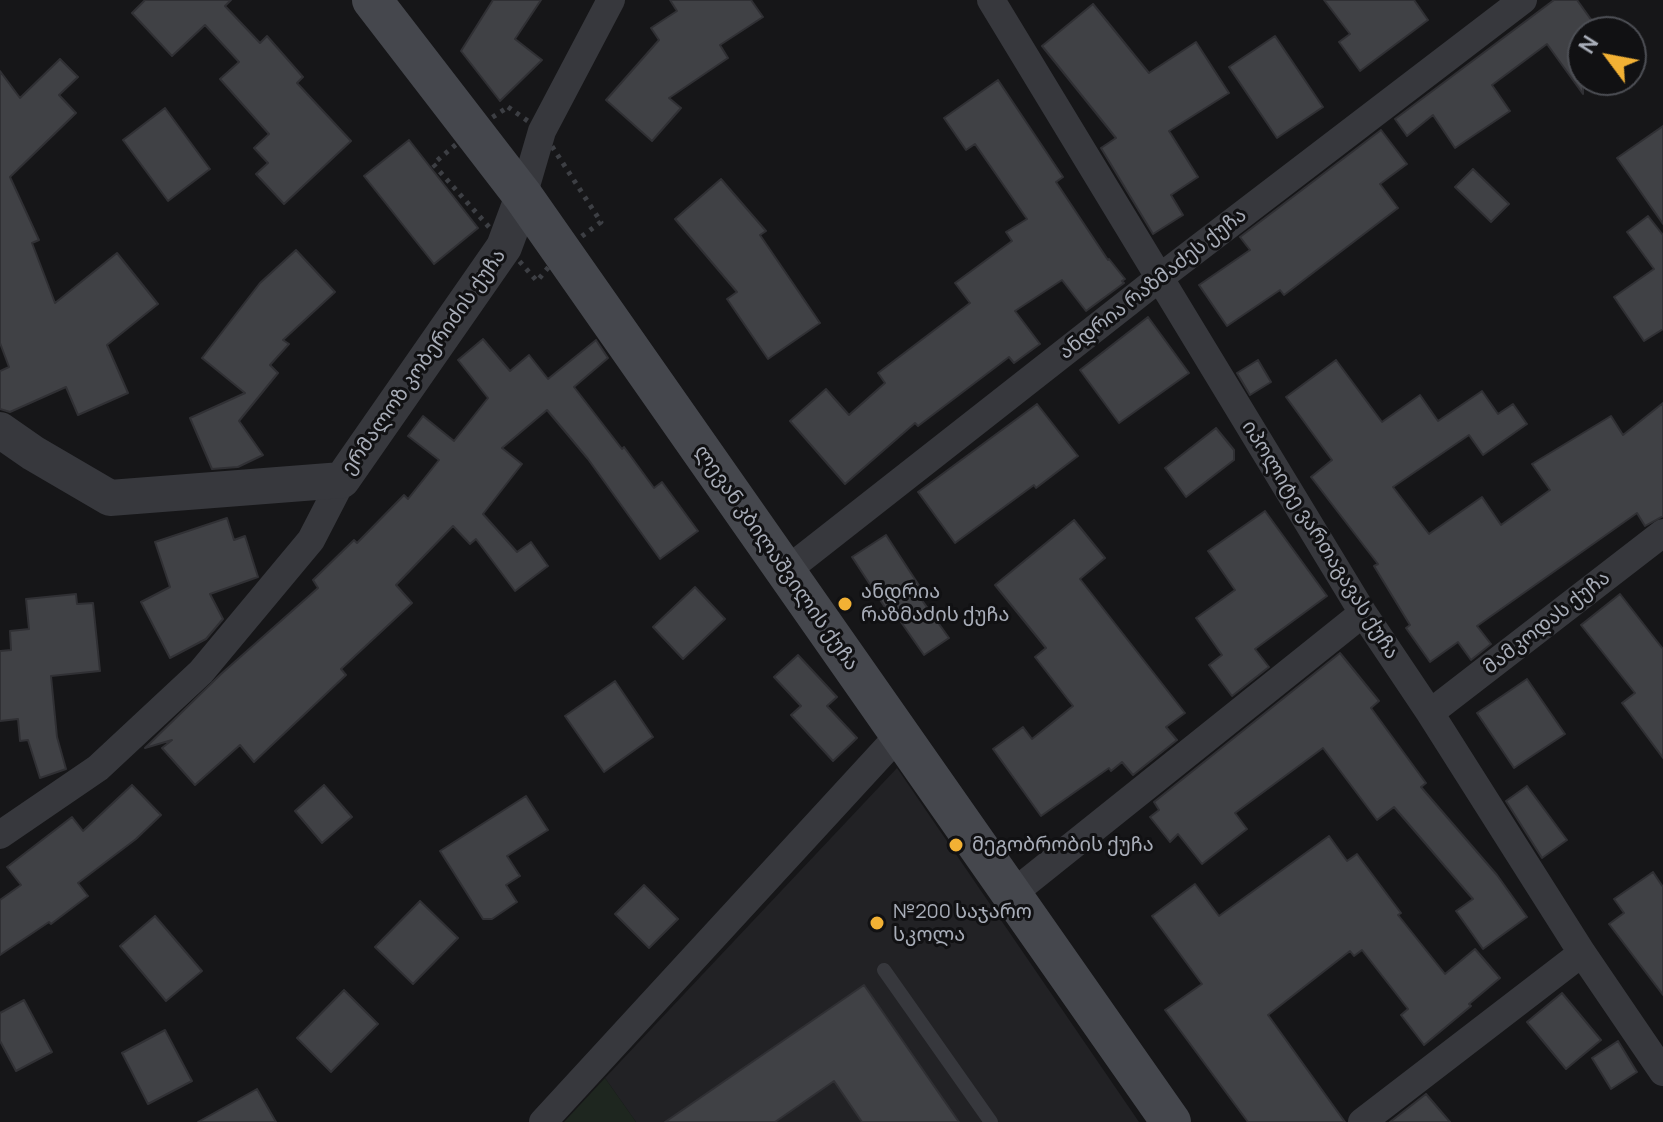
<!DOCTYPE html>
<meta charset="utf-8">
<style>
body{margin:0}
#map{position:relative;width:1663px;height:1122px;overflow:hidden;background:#161618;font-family:Manrope,sans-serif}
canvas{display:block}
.north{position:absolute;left:1567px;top:16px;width:80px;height:80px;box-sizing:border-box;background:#111113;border:2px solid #4d4f55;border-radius:50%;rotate:302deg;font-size:22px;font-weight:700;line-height:32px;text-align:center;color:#a8adb8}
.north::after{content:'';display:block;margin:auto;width:28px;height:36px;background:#f2b134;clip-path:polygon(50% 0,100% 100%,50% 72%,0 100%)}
</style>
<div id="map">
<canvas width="1663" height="1122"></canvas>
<div class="north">N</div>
</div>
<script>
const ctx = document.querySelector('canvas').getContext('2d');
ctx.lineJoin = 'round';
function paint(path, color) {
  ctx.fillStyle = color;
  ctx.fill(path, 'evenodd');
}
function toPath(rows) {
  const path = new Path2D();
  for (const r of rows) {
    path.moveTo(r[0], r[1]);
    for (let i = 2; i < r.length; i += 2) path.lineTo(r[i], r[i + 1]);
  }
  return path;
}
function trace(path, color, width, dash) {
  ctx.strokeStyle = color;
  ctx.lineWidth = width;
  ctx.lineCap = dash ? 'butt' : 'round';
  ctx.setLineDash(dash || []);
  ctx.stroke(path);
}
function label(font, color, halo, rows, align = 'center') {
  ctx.font = font + ' Manrope,"Noto Sans Georgian",sans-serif';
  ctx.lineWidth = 6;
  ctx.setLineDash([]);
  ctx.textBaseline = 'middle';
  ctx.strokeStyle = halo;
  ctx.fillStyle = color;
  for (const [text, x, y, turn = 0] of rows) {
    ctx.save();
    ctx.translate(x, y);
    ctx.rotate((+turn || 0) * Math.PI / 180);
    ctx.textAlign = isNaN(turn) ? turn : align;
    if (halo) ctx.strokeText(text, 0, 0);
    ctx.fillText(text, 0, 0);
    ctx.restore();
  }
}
const built = toPath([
 [897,768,1139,1122,636,1122,605,1078]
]);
const green = toPath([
 [605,1078,636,1122,564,1122]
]);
const building = toPath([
 [145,0,231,0,225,6,260,43,267,36,303,77,297,83,351,141,284,204,256,174,268,163,254,148,269,134,220,79,239,62,205,25,172,56,132,13,145,0],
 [493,0,541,0,515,39,542,60,500,101,461,51,493,0],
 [670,0,751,0,763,17,720,45,728,58,669,98,681,108,652,141,606,100,659,40,651,28,677,11,670,0],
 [1324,0,1414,0,1428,20,1360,71,1339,42,1350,34,1324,0],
 [1554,0,1577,0,1600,32,1583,32,1583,94,1547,44,1492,85,1510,111,1455,148,1433,115,1407,136,1395,119,1554,0],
 [1093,4,1149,73,1196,42,1229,93,1169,131,1198,177,1171,195,1183,215,1153,234,1101,148,1116,138,1042,46,1093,4],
 [1275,36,1323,107,1277,138,1229,67,1275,36],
 [60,59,78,77,59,95,76,113,10,177,39,240,32,243,55,303,117,253,158,304,107,345,128,393,78,415,66,387,10,412,0,409,0,371,9,367,0,343,0,71,20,98,60,59],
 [998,80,1063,177,1056,182,1108,260,1109,259,1125,279,1122,281,1124,283,1086,311,1062,280,1015,311,1040,344,1014,363,1009,357,918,426,915,423,845,484,790,421,826,389,849,415,885,383,878,373,970,303,955,283,1012,241,1006,232,1027,219,975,144,966,150,944,118,998,80],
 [165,108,210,169,168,201,123,140,165,108],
 [1663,126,1663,224,1617,158,1663,126],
 [1381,130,1407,164,1380,184,1398,208,1284,295,1280,290,1227,326,1199,285,1250,250,1240,237,1381,130],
 [409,140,478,228,434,264,364,176,409,140],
 [1473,169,1509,204,1491,222,1455,187,1473,169],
 [721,179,766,231,760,235,820,323,768,359,727,299,737,292,675,219,721,179],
 [1648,216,1663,235,1663,329,1644,341,1614,297,1654,269,1627,232,1648,216],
 [296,250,335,292,283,340,289,344,270,365,278,373,239,421,263,455,238,467,212,469,190,418,245,393,202,358,260,283,296,250],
 [1148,317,1189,373,1119,423,1080,370,1148,317],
 [483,339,510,371,529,355,548,379,596,340,608,358,574,387,622,449,624,447,654,488,662,482,698,531,660,559,588,459,547,410,502,448,522,464,483,514,517,552,531,542,548,566,515,591,476,539,470,544,453,526,396,585,412,603,341,669,346,675,254,762,240,745,195,785,162,748,172,740,145,748,221,674,318,588,313,580,354,540,357,543,404,495,408,499,439,460,408,436,423,416,454,441,488,398,458,360,483,339],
 [1258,360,1271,382,1250,395,1237,373,1258,360],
 [1336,360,1382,422,1420,395,1438,421,1482,391,1498,414,1513,404,1527,424,1483,455,1469,435,1393,487,1429,534,1482,497,1501,525,1550,490,1532,464,1611,416,1623,435,1663,403,1663,516,1645,526,1637,513,1477,626,1491,644,1471,660,1458,642,1430,662,1406,628,1410,625,1374,566,1378,564,1311,477,1332,460,1286,397,1336,360],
 [1037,404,1078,456,1036,488,1034,485,955,543,918,492,1037,404],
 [1216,428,1234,450,1234,460,1186,497,1165,468,1216,428],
 [1265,511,1327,596,1255,649,1269,667,1232,696,1209,665,1222,655,1196,618,1235,590,1208,551,1265,511],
 [227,518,234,540,245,536,258,577,210,594,223,619,206,639,170,658,141,602,170,587,155,542,227,518],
 [1074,520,1105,558,1080,579,1185,713,1166,727,1177,740,1133,775,1122,762,1111,771,1109,768,1041,816,993,749,1023,727,1032,739,1073,706,1035,657,1046,648,995,585,1074,520],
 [886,535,924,593,919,596,949,638,924,655,894,612,890,615,852,557,886,535],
 [695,587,725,619,683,659,653,627,695,587],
 [76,594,77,604,93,603,100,671,51,676,57,737,66,769,40,778,28,740,20,741,18,719,0,721,0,651,11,650,10,631,29,629,26,599,76,594],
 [1620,594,1663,649,1663,758,1622,703,1635,693,1581,625,1620,594],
 [1340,653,1379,701,1371,708,1426,783,1421,787,1497,875,1527,917,1483,949,1456,911,1473,899,1394,807,1377,820,1323,748,1235,813,1247,829,1202,864,1178,834,1170,842,1150,817,1159,810,1154,802,1340,653],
 [798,655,837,697,827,706,857,738,833,761,791,715,801,706,774,677,798,655],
 [1527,679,1565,734,1514,768,1477,713,1527,679],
 [615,681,653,737,604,772,565,716,615,681],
 [132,785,161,815,136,839,78,883,88,896,51,924,49,922,0,955,0,900,21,885,7,867,72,817,83,831,132,785],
 [324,785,352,817,322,843,295,811,324,785],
 [1527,786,1567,840,1542,858,1506,801,1527,786],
 [526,796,548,830,507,856,520,876,506,885,517,902,492,919,483,919,440,851,526,796],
 [1329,836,1347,861,1357,854,1401,913,1398,915,1445,974,1475,949,1500,978,1469,1004,1471,1006,1424,1045,1401,1015,1408,1009,1362,950,1354,956,1350,951,1268,1015,1345,1122,1248,1122,1165,1010,1202,984,1152,916,1195,884,1219,916,1329,836],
 [1653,872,1663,887,1663,995,1609,924,1624,913,1614,899,1653,872],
 [644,885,678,919,649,948,615,914,644,885],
 [420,901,458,938,413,984,375,947,420,901],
 [155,916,202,971,166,1001,120,946,155,916],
 [864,985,959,1122,862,1122,834,1081,775,1122,665,1122,864,985],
 [344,990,378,1024,331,1072,297,1038,344,990],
 [1562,993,1601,1040,1566,1069,1527,1022,1562,993],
 [24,1000,52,1052,16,1071,0,1041,0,1013,24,1000],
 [165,1030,192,1081,148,1104,122,1053,165,1030],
 [1618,1041,1637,1072,1611,1089,1592,1058,1618,1041],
 [257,1089,276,1122,198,1122,257,1089],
 [1426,1094,1450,1122,1390,1122,1426,1094]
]);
const path = toPath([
 [508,107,542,131,601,222,562,251,537,281,433,164,473,130,508,107]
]);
const service = toPath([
 [884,970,991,1122]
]);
const minor = toPath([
 [991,0,1363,613,1430,713,1582,953,1663,1072],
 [523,196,542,131,611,0],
 [786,571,1158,279,1523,0],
 [1430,713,1663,533],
 [0,835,98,768,201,672,311,540,342,480],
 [1012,894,1363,613],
 [543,1122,900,734],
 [1362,1122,1582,953]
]);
const tertiary = toPath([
 [0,430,33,453,110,498,342,480,504,247,523,196]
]);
const secondary = toPath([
 [372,0,523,196,1171,1122]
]);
const markers = [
 [845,604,8,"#f2b134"],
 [956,845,8,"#f2b134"],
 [877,923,8,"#f2b134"]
];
const streetNames = [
 ["ანდრია რაზმაძეს ქუჩა",1153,284,-38],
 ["ერმალოზ კობერიძის ქუჩა",424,362,-55],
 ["იპოლიტე ვართაგავას ქუჩა",1320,540,58],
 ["ლევან კბილაშვილის ქუჩა",776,558,55],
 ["მამკოდას ქუჩა",1547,623,-38]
];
const poiNames = [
 ["ანდრია",861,592],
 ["რაზმაძის ქუჩა",861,615],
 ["მეგობრობის ქუჩა",972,845],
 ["№200 საჯარო",893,912],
 ["სკოლა",893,935]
];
paint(built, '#222225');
paint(green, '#1e261f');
paint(building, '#404145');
trace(building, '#303034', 2);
trace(path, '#3d3f44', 5, [4, 6]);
trace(service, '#37383d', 14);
trace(minor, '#37383d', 28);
trace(tertiary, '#37383d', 36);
trace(secondary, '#45474d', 40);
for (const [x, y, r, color] of markers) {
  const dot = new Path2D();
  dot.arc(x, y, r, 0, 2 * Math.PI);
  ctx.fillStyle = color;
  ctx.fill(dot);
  trace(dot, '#111113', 3);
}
label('20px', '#a8adb8', '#111113', streetNames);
label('20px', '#a8adb8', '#111113', poiNames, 'left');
</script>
